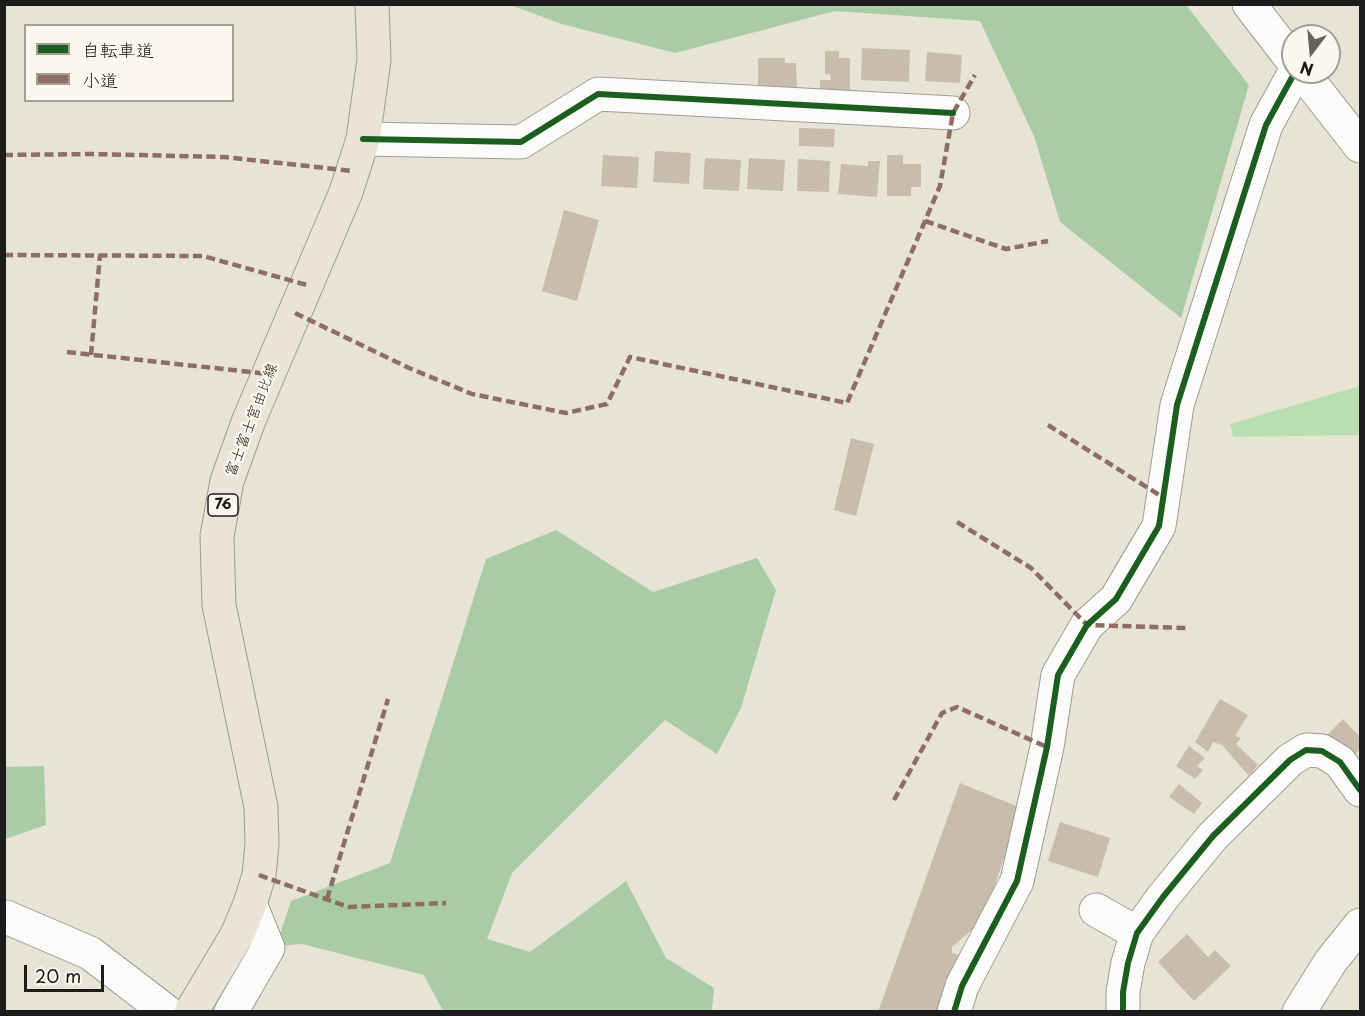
<!DOCTYPE html>
<meta charset="utf-8">
<style>
body{margin:0}
#map{position:relative;width:1365px;height:1016px;overflow:hidden;background:#e7e4d5;font-family:"Playpen Sans","Klee One",sans-serif}
canvas{display:block}
.frame{position:absolute;inset:0;border:6px solid #1c1c1c;pointer-events:none}
.legend{position:absolute;left:24px;top:24px;width:210px;height:78px;box-sizing:border-box;background:#fbf7ec;border:2px solid #a29f99;margin:0;padding:8px 10px;list-style:none;font-size:18px;color:#1c1c1c}
.legend li{display:flex;align-items:center;gap:12px;height:30px}
.legend b{width:30px;border:2px solid #a29f99}
.north{position:absolute;left:1281px;top:24px;width:60px;height:60px;box-sizing:border-box;background:#fbf7ec;border:2px solid #a29f99;border-radius:50%;rotate:196deg;font-size:16px;font-weight:700;line-height:24px;text-align:center;color:#1c1c1c}
.north::after{content:'';display:block;margin:auto;width:21px;height:27px;background:#63625d;clip-path:polygon(50% 0,100% 100%,50% 72%,0 100%)}
.scale{position:absolute;left:24px;top:965px;width:80px;height:27px;box-sizing:border-box;border:3px solid #1c1c1c;border-top:0;padding-left:8px;font-size:18px;line-height:21px;white-space:nowrap;color:#1c1c1c;-webkit-text-stroke:4px #fbf7ec;paint-order:stroke}
</style>
<div id="map">
<canvas width="1365" height="1016"></canvas>
<div class="frame"></div>
<ul class="legend">
<li><b style="height:8px;background:#1b5e20"></b>自転車道</li>
<li><b style="height:8px;background:#8d6e63"></b>小道</li>
</ul>
<div class="north">N</div>
<div class="scale">20 m</div>
</div>
<script>
const ctx = document.querySelector('canvas').getContext('2d');
ctx.lineJoin = 'round';
function paint(path, color) {
  ctx.fillStyle = color;
  ctx.fill(path, 'evenodd');
}
function toPath(rows) {
  const path = new Path2D();
  for (const r of rows) {
    path.moveTo(r[0], r[1]);
    for (let i = 2; i < r.length; i += 2) path.lineTo(r[i], r[i + 1]);
  }
  return path;
}
function trace(path, color, width, dash) {
  ctx.strokeStyle = color;
  ctx.lineWidth = width;
  ctx.lineCap = dash ? 'butt' : 'round';
  ctx.setLineDash(dash || []);
  ctx.stroke(path);
}
function label(font, color, halo, rows, align = 'center') {
  ctx.font = font + ' "Playpen Sans","Klee One",sans-serif';
  ctx.lineWidth = 4.5;
  ctx.setLineDash([]);
  ctx.textBaseline = 'middle';
  ctx.strokeStyle = halo;
  ctx.fillStyle = color;
  for (const [text, x, y, turn = 0] of rows) {
    ctx.save();
    ctx.translate(x, y);
    ctx.rotate((+turn || 0) * Math.PI / 180);
    ctx.textAlign = isNaN(turn) ? turn : align;
    if (halo) ctx.strokeText(text, 0, 0);
    ctx.fillText(text, 0, 0);
    ctx.restore();
  }
}
const green = toPath([
 [1360,386,1360,435,1233,437,1230,424]
]);
const forest = toPath([
 [510,5,1186,5,1249,85,1181,318,1060,222,1034,136,980,21,835,11,675,53,562,24],
 [556,530,653,592,757,558,776,590,741,708,717,754,665,720,512,873,487,939,530,952,626,881,666,958,714,988,712,1011,443,1011,424,975,302,944,276,946,291,901,390,863,486,559],
 [44,766,46,825,5,839,5,767]
]);
const building = toPath([
 [862,48,910,50,909,82,861,80],
 [825,51,839,51,839,58,850,58,850,96,820,97,820,80,831,80,830,74,825,74],
 [927,52,962,55,960,83,925,81],
 [758,58,785,58,785,63,796,63,797,95,758,89],
 [799,128,835,129,834,147,799,146],
 [655,151,691,153,689,184,653,182],
 [603,155,639,157,637,188,601,186],
 [887,155,903,155,903,164,921,164,921,187,911,187,911,196,887,196],
 [705,158,741,160,739,191,703,189],
 [749,158,785,160,783,191,747,189],
 [798,159,830,161,829,192,797,191],
 [868,161,880,161,877,197,838,194,841,164,868,166],
 [564,210,599,220,577,301,542,291],
 [851,438,874,444,856,516,834,510],
 [1220,699,1248,715,1235,736,1241,738,1236,744,1258,765,1249,776,1222,745,1213,742,1208,752,1195,742],
 [1343,719,1360,737,1360,749,1350,760,1327,735],
 [1189,746,1205,758,1197,766,1203,770,1195,779,1176,766],
 [960,783,1021,808,983,920,952,947,952,953,963,956,943,1012,878,1012],
 [1179,784,1202,803,1194,814,1169,797],
 [1060,822,1110,838,1098,877,1048,861],
 [1187,934,1208,957,1215,950,1231,966,1194,1001,1158,962]
]);
const minor = toPath([
 [1249,4,1293,61],
 [1302,72,1360,146],
 [363,139,521,142,598,94,953,113],
 [1096,910,1137,933],
 [6,917,90,953,167,1012],
 [231,1012,268,948,250,904],
 [954,1012,962,986,1017,881,1047,747,1058,675,1087,625,1116,599,1159,526,1177,405,1266,125,1295,72],
 [1123,1012,1123,992,1128,963,1137,933,1163,897,1213,836,1290,760,1306,750,1322,751,1340,762,1360,790],
 [1299,1012,1331,961,1360,925]
]);
const major = toPath([
 [191,1012,237,935,250,904,259,875,262,844,261,807,219,605,217,536,227,481,249,420,346,192,363,139,374,60,372,4]
]);
const quiet = toPath([
 [4,155,93,154,224,157,353,171],
 [925,221,1006,249,1048,241],
 [4,255,203,256,307,285],
 [295,313,409,368,472,394,566,413,607,404,630,357,847,403,940,186,953,113,975,75],
 [67,352,269,374],
 [91,355,100,255],
 [1048,425,1164,498],
 [957,522,1031,568,1087,625,1187,628],
 [894,800,942,713,957,707,1047,747],
 [259,875,348,907,446,903],
 [327,899,388,699]
]);
const cycleway = toPath([
 [363,139,521,142,598,94,953,113],
 [954,1012,962,986,1017,881,1047,747,1058,675,1087,625,1116,599,1159,526,1177,405,1266,125,1295,72],
 [1123,1012,1123,992,1128,963,1137,933,1163,897,1213,836,1290,760,1306,750,1322,751,1340,762,1360,790]
]);
const shields = [
 [223,505,30]
];
const shieldNames = [
 ["76",223,505]
];
const streetNames = [
 ["富士富士宮由比線",252,420,-69]
];
paint(green, '#b9deb0');
paint(forest, '#a9cca4');
paint(building, '#c8bcab');
trace(minor, '#9e9c94', 35);
trace(major, '#9e9c94', 35);
trace(minor, '#fbfbf9', 33);
trace(major, '#eae3d8', 33);
trace(quiet, '#8d6e63', 4.5, [9, 4.5]);
trace(cycleway, '#1b5e20', 6);
for (const [x, y, w] of shields) {
  const box = new Path2D();
  box.roundRect(x - w / 2, y - 11, w, 22, 4.5);
  ctx.fillStyle = '#fbf7ec';
  ctx.fill(box);
  trace(box, '#1c1c1c', 1.5);
}
label('bold 14px', '#1c1c1c', null, shieldNames);
label('15px', '#1c1c1c', '#fbf7ec', streetNames);
</script>
